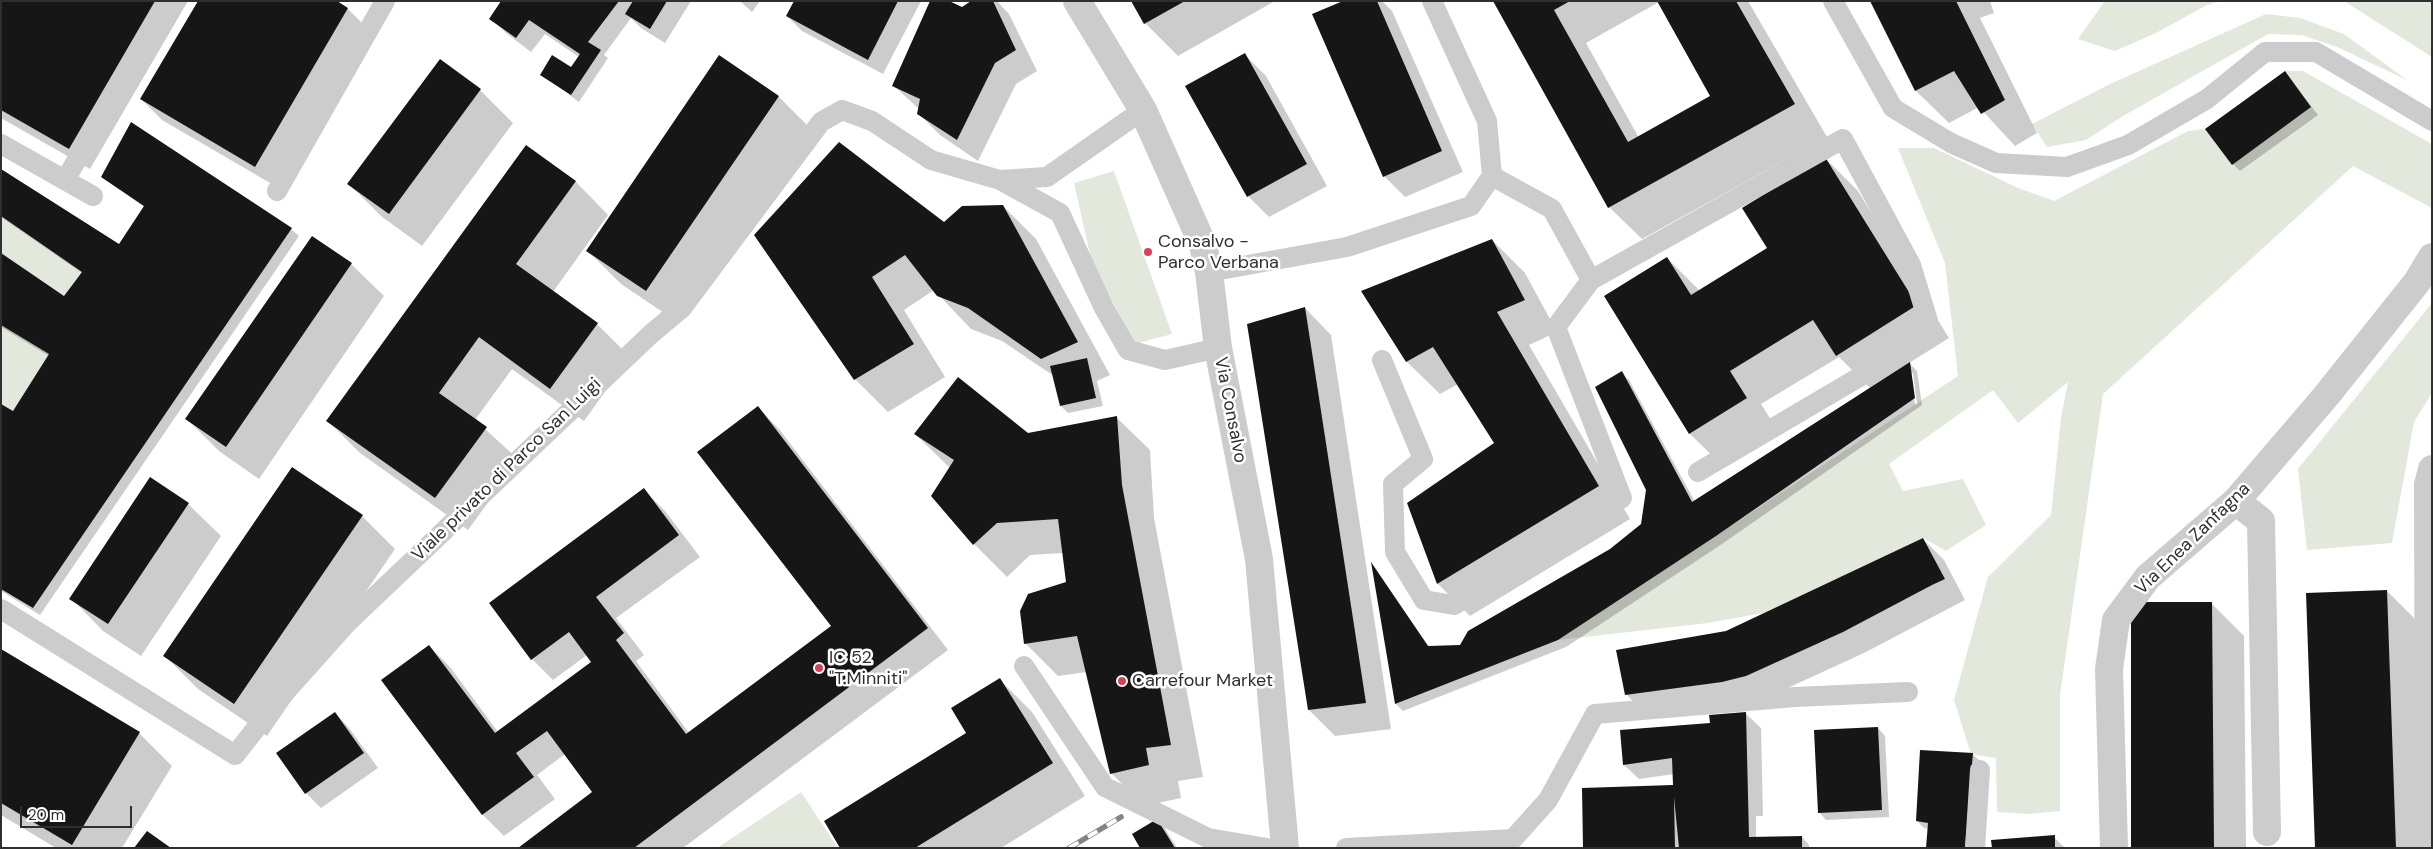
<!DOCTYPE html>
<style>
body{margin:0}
#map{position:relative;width:2433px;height:849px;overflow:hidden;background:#fff;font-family:"DM Sans",sans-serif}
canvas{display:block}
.frame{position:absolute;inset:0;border:2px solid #2f2f2f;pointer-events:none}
.scale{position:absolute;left:20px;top:806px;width:112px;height:22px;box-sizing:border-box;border:2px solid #2f2f2f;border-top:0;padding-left:6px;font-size:15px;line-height:18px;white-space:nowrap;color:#2f2f2f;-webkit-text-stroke:4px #fff;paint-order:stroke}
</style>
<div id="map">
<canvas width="2433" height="849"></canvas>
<div class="frame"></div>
<div class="scale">20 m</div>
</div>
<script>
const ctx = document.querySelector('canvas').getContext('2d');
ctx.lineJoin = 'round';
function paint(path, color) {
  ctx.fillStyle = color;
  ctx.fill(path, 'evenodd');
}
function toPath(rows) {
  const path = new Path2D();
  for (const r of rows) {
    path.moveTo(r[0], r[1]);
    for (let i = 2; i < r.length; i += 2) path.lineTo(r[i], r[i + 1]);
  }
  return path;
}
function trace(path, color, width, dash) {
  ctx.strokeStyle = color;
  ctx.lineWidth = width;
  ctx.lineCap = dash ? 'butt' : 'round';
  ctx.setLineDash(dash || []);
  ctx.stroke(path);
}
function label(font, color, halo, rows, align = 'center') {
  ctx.font = font + ' "DM Sans",sans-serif';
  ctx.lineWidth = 5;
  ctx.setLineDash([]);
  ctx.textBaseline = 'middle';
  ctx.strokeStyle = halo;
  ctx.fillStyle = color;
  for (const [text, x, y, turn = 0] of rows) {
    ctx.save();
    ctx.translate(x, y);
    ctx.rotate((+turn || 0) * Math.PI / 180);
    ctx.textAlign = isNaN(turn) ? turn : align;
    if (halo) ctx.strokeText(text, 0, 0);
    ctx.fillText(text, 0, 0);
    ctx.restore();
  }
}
const green = toPath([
 [2105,1,2219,1,2205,6,2156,33,2115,51,2078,39],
 [2344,1,2432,1,2432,57],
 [2266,14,2300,18,2344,34,2407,80,2337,47,2302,35,2268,34,2123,116,2086,140,2047,147,2032,124,2110,84],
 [2285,71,2303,71,2432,144,2432,208,2353,166,2103,394,2060,695,2060,811,2028,814,1997,812,1996,758,1971,754,1954,700,1988,577,2051,515,2061,418,2068,382,2018,423,1993,390,1889,464,1903,491,1963,479,1986,525,1946,551,1923,538,1768,612,1708,623,1558,640,1958,376,1945,263,1898,148,1934,148,2018,188,2054,201,2188,131,2205,129,2232,164,2311,107],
 [1114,171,1172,334,1135,344,1092,263,1074,183],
 [1,216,82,272,64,296,1,253],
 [2432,303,2432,393,2414,422,2392,543,2307,550,2298,469],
 [1,325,49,354,13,411,1,404],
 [801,792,838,848,717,848]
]);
const shadow = toPath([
 [1,1,188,1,90,169,1,118],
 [334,1,348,9,369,30,277,187,162,120,141,99],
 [503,1,691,1,665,43,641,28,631,18,604,55,608,58,579,102,541,74,572,69,579,57,545,34,531,52,506,33,491,18],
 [740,1,760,1,752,12],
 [795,1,849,1,855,4,856,1,921,1,883,74,802,31,787,16],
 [974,1,997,1,1009,14,1037,71,1016,84,978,161,940,135,919,114,919,109,894,86,962,8],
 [1132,1,1275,1,1178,56,1145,23],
 [1346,1,1382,1,1392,11,1463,172,1405,197,1384,176],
 [1495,1,1748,1,1827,137,1642,239,1609,207],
 [1659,2,1712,96,1639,138,1586,43],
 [1871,1,1990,1,1994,13,1980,18,2037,133,2015,146,1979,107,1949,123,1916,91],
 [1245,55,1266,76,1327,186,1269,217,1248,196],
 [720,57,779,97,811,129,679,323,621,284,588,251],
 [440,61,480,90,513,123,422,246,381,216,349,184],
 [2285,72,2318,115,2240,171,2233,164],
 [131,124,291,229,299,236,40,615,1,591,1,405,14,413,49,356,1,327,1,255,65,298,82,273,1,217,1,171,120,245,144,207,102,177],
 [526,147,576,182,608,215,553,292,597,324,630,357,584,421,512,369,475,420,519,460,468,530,360,453,328,421],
 [1825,158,1858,191,1949,338,1909,363,1917,371,1922,405,1722,544,1566,647,1403,711,1396,704,1373,566,1430,648,1460,646,1611,550,1642,525,1647,490,1621,373,1629,380,1695,502,1871,389,1839,357,1761,404,1778,431,1723,466,1690,434,1605,297,1667,258,1700,291,1769,248],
 [1910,373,1913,373,1917,404,1915,404],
 [1003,206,1036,239,1110,375,1097,381,1103,406,1068,413,1061,406,1054,376,1002,341,971,329,934,290,904,310,945,377,888,412,855,379,756,235,944,224],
 [1492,240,1525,273,1557,332,1529,345,1630,519,1470,616,1438,584,1495,443,1458,384,1440,394,1407,362,1362,292],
 [351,264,384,296,259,479,219,451,187,419],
 [1305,308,1331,335,1391,729,1335,736,1309,710],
 [758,408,779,429,948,650,683,848,520,848,594,793,565,754,537,775,555,799,504,836,483,815,382,680,429,646,450,667,498,732,593,662,587,655,553,680,532,659,491,603,644,490,665,511,700,557,616,618,644,655,636,661,689,733,833,627],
 [1117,418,1150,450,1154,518,1203,777,1178,781,1181,798,1144,806,1111,773,1087,672,1058,676,1025,643,1067,583,1063,553,1030,555,1007,577,974,544,933,496,950,468,915,434,1027,435],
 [293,469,362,516,395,549,267,736,198,689,165,656],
 [188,504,221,536,141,656,103,631,71,598],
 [1923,539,1944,560,1965,600,1864,653,1768,697,1641,710,1627,695,1618,651,1726,632],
 [2387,591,2420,624,2427,848,2316,848],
 [2211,603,2244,636,2246,848,2132,848],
 [1,651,139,733,172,766,122,848,56,848,1,815],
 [1000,680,1032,712,1085,796,1001,848,841,848,968,733],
 [335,713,349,728,378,768,321,808,306,793,277,754],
 [1746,714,1761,728,1763,816,1756,816,1756,838,1802,837,1809,845,1809,848,1585,848,1675,788,1674,774,1639,779,1624,765,1711,725],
 [1878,728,1885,736,1889,817,1826,820,1819,812],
 [1972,754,1980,761,1973,848,1927,848,1929,829,1924,828,1917,821],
 [1156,820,1164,827,1177,848,1142,848],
 [2054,837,2065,848,1993,848]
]);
const building = toPath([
 [1,1,155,1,69,149,1,110],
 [198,1,337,1,348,8,255,167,140,99],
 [501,1,619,1,588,42,601,50,571,95,540,75,552,55,571,67,580,54,529,20,516,38,489,19],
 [633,1,667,1,650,29,625,14],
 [794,1,854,2,898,1,868,60,786,16],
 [930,1,949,1,962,7,971,1,993,1,1016,50,995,63,957,140,917,114,920,99,892,86],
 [1131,1,1185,1,1144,24],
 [1343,1,1377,1,1442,151,1383,177,1312,14],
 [1493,1,1570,1,1554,10,1628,142,1710,96,1657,1,1736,1,1795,104,1608,208],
 [1870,1,1956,1,2005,100,1981,114,1954,71,1915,91],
 [1245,53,1307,164,1247,197,1185,86],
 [719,55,779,96,646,291,586,251],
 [440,59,481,89,389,214,347,184],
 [2285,71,2311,107,2232,165,2205,129],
 [131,122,292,228,33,608,1,589,1,404,13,411,49,354,1,325,1,253,64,296,82,272,1,216,1,169,119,244,144,206,101,177],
 [839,142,944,222,962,206,1003,205,1078,342,1041,359,968,308,937,296,905,255,872,277,914,344,854,380,754,235],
 [526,145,576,181,516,264,598,323,550,389,479,337,439,393,487,427,435,498,326,421],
 [1825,157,1917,305,1836,356,1813,320,1730,371,1747,398,1689,434,1604,296,1667,257,1691,295,1767,248,1742,208],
 [312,236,352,263,226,447,185,419],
 [1492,239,1525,300,1497,312,1599,486,1437,584,1407,503,1494,443,1433,347,1406,362,1361,291],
 [1305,307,1366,703,1308,710,1247,324],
 [1087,358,1096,398,1060,406,1050,366],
 [1910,362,1915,398,1716,536,1558,640,1395,704,1371,562,1428,646,1460,645,1468,631,1610,549,1641,524,1646,490,1595,387,1622,371,1692,502],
 [958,377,1028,433,1117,416,1122,485,1171,745,1146,748,1149,765,1110,774,1077,636,1024,644,1020,611,1028,594,1066,582,1058,519,997,523,973,545,931,496,954,460,914,434],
 [758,406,928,628,634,848,518,848,592,792,547,731,516,753,534,777,482,815,381,680,429,645,495,733,591,662,569,632,531,660,489,603,644,488,679,535,596,597,624,633,616,640,686,734,831,626,697,452],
 [292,467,363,515,234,704,163,656],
 [150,477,189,503,108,624,69,599],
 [1923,538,1945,579,1932,585,1843,632,1746,676,1722,682,1625,695,1616,650,1726,631],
 [2387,590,2396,848,2315,848,2306,593],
 [2131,602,2212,602,2214,848,2131,848],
 [1,649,140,732,72,845,1,803],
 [1000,678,1053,763,915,848,840,848,824,821,966,733,951,708],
 [335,712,364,753,305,794,276,753],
 [1746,712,1749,837,1802,836,1802,848,1679,848,1674,797,1675,848,1583,848,1582,788,1673,785,1672,758,1623,765,1620,730,1710,723,1709,715],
 [1878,727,1882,810,1818,813,1814,730],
 [1920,750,1973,753,1965,848,1926,848,1928,823,1916,821],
 [1157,819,1175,848,1140,848,1132,834],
 [147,831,171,848,134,848],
 [2055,835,2055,848,1992,848,1991,840]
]);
const service = toPath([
 [1833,1,1893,108,1951,143,1996,163,2067,167,2128,145,2207,99,2265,52,2316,52,2432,121],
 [1,144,93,196],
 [1492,176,1552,209,1591,280,1843,139,1911,265,1928,321,1902,352,1698,472],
 [65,180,171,1],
 [1000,180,1047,177,1143,110],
 [277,191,385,1],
 [1209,272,1347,247,1471,206,1492,176,1487,121,1432,1],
 [1382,360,1423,459,1393,484,1395,552,1424,600,1454,605,1622,498,1556,327,1591,280],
 [1,609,235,755,279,699,347,623,651,334,682,308,821,122,842,110,872,121,931,160,1000,180,1060,213,1104,308,1128,350,1165,360,1218,348],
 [1024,666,1105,787,1208,838,1267,848],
 [1346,848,1513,839,1548,800,1595,714,1795,697,1908,692],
 [1975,848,1980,770]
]);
const minor = toPath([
 [2236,501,2261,521,2267,832],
 [2114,848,2109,669,2116,620,2148,577,2236,501,2326,396,2417,282,2432,257],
 [2429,848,2428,485,2432,469]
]);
const tertiary = toPath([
 [1077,1,1143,110,1203,245,1209,272,1218,348,1259,559,1285,848]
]);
const rail = toPath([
 [1069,848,1121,817]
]);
const markers = [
 [1148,252,5,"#d44355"],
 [819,668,5,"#d44355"],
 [1122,681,5,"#d44355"]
];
const poiNames = [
 ["Consalvo -",1158,242],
 ["Parco Verbana",1158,263],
 ["IC 52",829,658],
 ["\"T.Minniti\"",829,679],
 ["Carrefour Market",1132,681]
];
const streetNames = [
 ["Via Consalvo",1230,410,79],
 ["Viale privato di Parco San Luigi",507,470,-44],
 ["Via Enea Zanfagna",2193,539,-44]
];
paint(green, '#e3e8dc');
paint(shadow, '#0003');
paint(building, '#161616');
trace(service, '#ccc', 20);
trace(minor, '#ccc', 28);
trace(tertiary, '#ccc', 28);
trace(rail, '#848484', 5.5);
trace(rail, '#fff', 4, [11]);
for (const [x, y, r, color] of markers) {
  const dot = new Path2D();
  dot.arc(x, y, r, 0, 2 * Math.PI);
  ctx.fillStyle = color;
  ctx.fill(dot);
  trace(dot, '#fff', 2);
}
label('18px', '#2f2f2f', '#fff', poiNames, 'left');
label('18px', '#2f2f2f', '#fff', streetNames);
</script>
